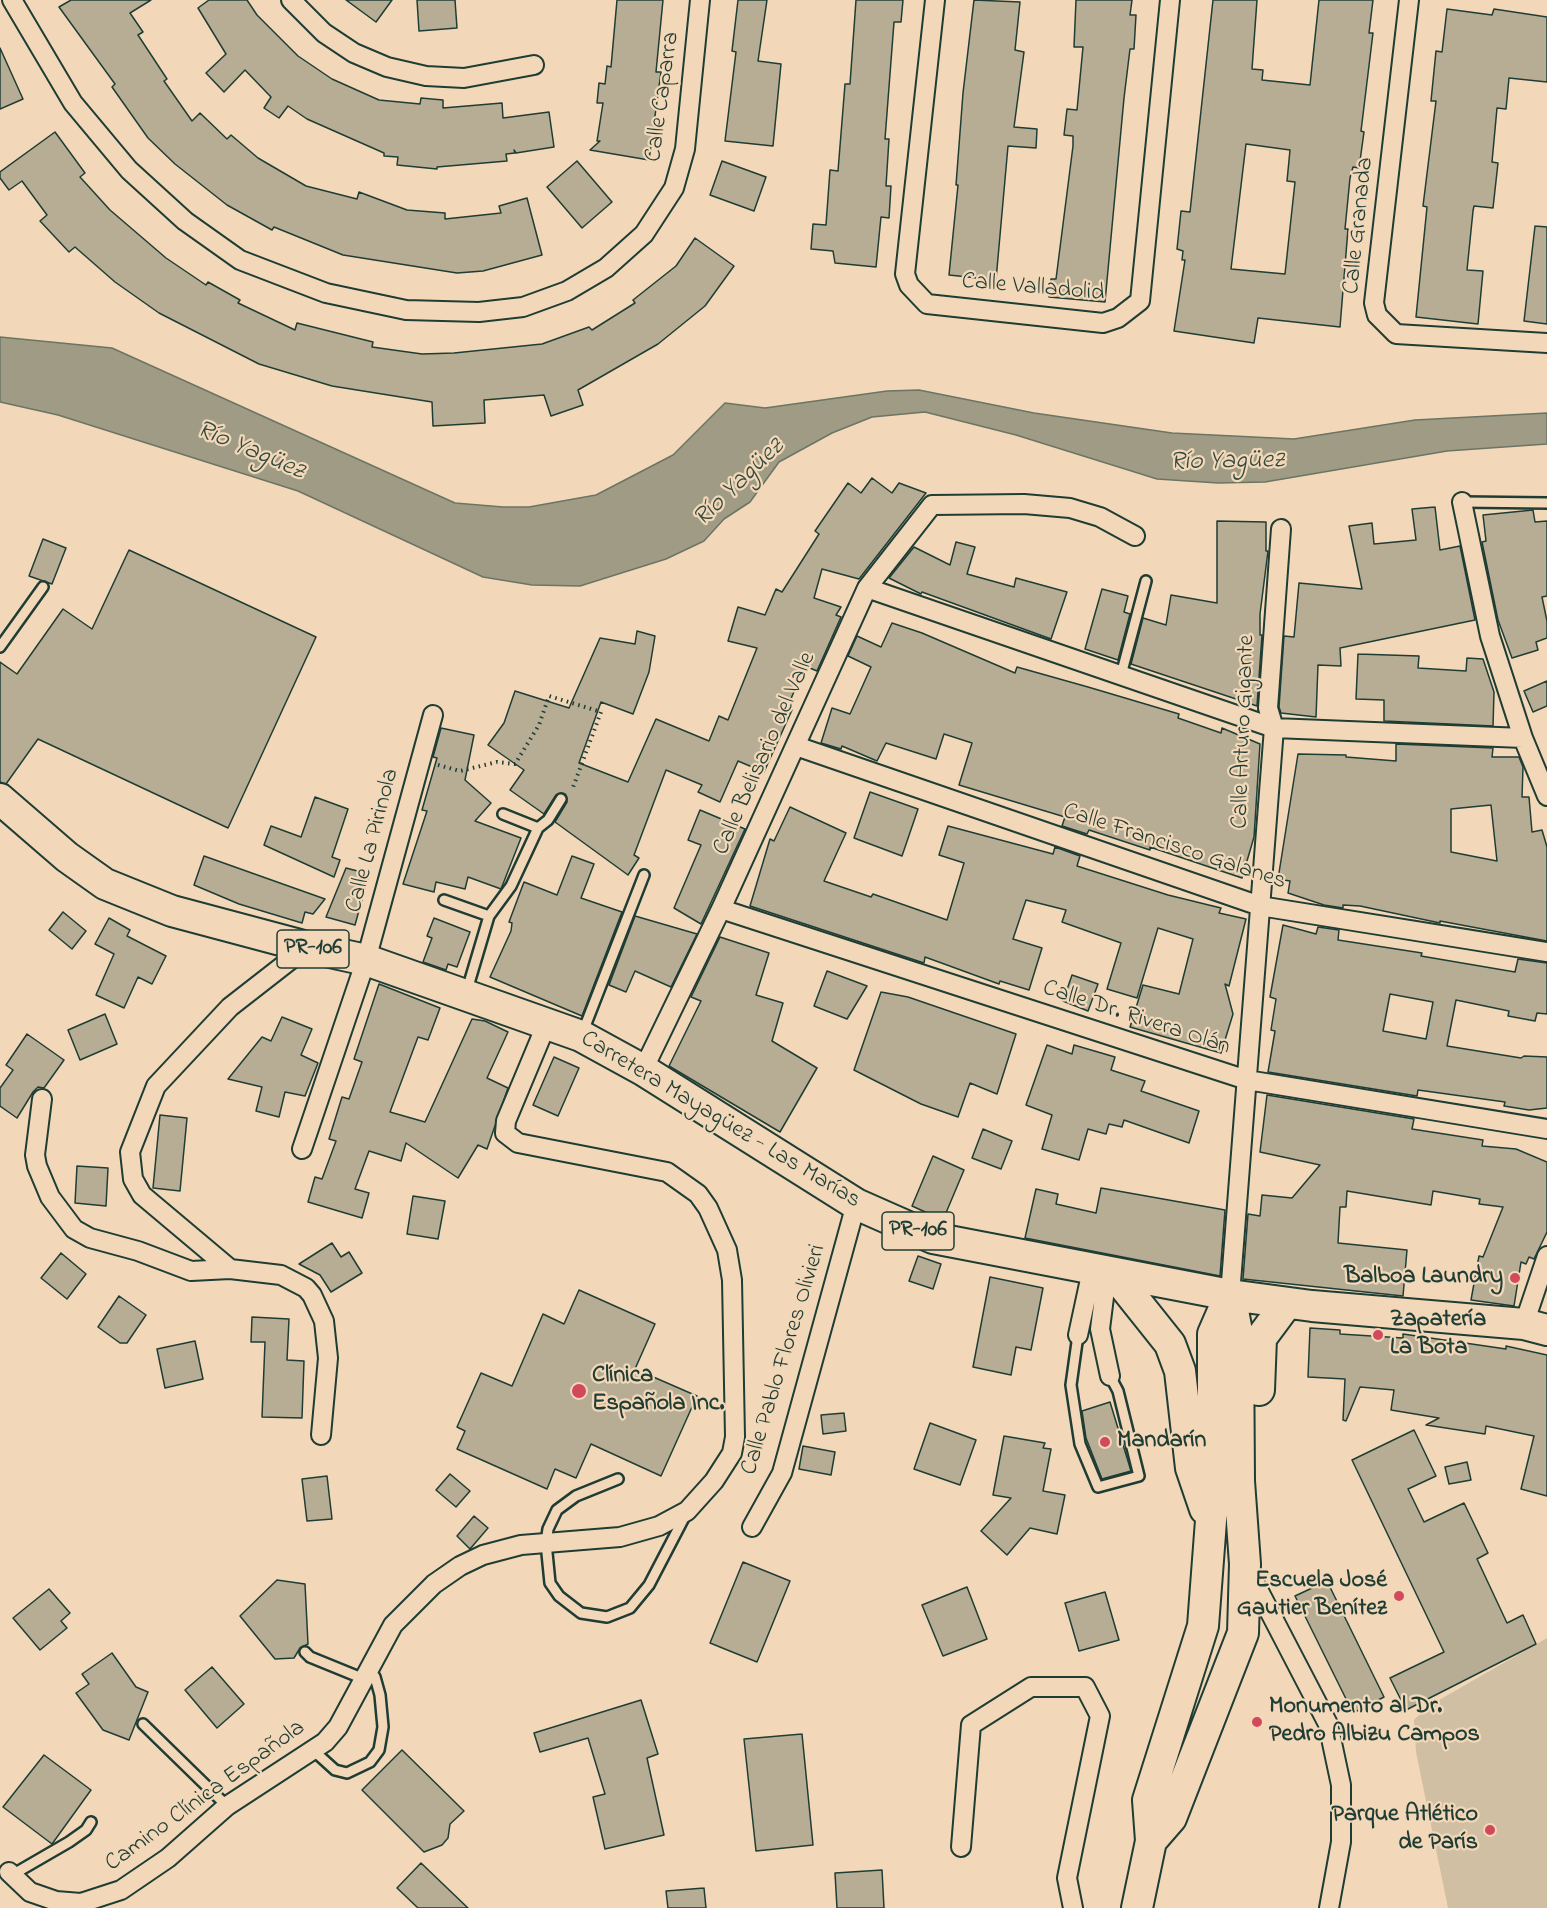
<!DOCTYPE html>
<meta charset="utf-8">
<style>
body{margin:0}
canvas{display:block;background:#f2d8b9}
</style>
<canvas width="1547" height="1908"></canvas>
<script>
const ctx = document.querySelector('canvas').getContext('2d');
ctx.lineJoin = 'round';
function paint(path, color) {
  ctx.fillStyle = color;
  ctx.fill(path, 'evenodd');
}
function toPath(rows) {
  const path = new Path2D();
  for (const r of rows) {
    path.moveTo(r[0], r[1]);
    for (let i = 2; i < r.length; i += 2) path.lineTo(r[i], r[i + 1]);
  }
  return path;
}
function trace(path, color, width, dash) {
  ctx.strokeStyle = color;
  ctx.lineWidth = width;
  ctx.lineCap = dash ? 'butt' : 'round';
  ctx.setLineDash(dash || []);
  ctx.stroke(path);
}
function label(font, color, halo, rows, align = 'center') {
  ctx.font = font + ' "Indie Flower",sans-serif';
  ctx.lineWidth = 4.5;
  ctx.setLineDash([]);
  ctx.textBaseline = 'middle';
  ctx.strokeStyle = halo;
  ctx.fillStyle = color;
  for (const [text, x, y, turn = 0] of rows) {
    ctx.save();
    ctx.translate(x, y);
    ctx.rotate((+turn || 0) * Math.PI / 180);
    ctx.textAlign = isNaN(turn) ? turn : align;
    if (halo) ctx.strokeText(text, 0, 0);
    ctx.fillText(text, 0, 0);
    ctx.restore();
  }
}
const green = toPath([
 [1547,1638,1547,1908,1448,1908,1416,1752,1414,1720,1427,1707]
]);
const water = toPath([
 [0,337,112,348,455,503,503,507,529,507,596,495,673,455,725,403,765,408,887,391,919,390,1034,413,1172,433,1294,439,1415,420,1547,413,1547,444,1447,451,1265,482,1218,483,1157,479,1016,435,925,412,872,417,832,433,779,462,750,502,724,519,704,541,666,559,580,586,532,585,483,577,298,491,58,415,0,402,0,337]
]);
const building = toPath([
 [71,0,151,0,130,13,143,32,138,35,167,79,164,81,192,121,200,113,227,139,231,135,258,158,306,186,357,199,359,192,407,210,445,213,445,219,501,213,499,206,527,198,542,255,483,271,457,273,343,255,274,227,272,230,227,205,175,164,148,138,112,87,115,84,59,7,71,0],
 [209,0,247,0,257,15,298,56,332,79,379,100,420,104,421,98,443,100,443,108,502,103,503,118,549,112,554,147,516,153,514,150,515,153,506,154,507,161,437,167,437,169,397,165,398,157,384,156,384,153,307,119,288,106,279,118,264,108,271,97,245,70,224,92,206,73,226,54,198,8,209,0],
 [346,0,392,0,376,22,346,0],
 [417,0,455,0,457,28,419,31,417,0],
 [617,0,663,0,656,72,661,72,649,160,590,150,600,141,597,141,603,103,597,103,599,83,605,84,607,66,611,67,617,0],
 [738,0,767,0,758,61,781,64,773,146,725,141,736,52,732,51,738,0],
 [856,0,903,0,901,22,894,22,885,139,889,139,886,186,891,186,889,218,881,217,876,267,835,263,833,251,811,249,813,224,826,225,830,170,838,171,845,84,850,84,856,0],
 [974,0,1020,2,1015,50,1024,52,1014,127,1037,129,1036,148,1008,146,996,280,949,275,958,185,956,185,963,93,974,0],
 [1076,0,1132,0,1130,15,1136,15,1134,49,1130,49,1124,98,1105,302,1049,297,1051,279,1056,279,1073,146,1073,136,1064,135,1067,109,1077,110,1083,47,1074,47,1076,0],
 [1213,0,1257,0,1252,69,1263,70,1262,80,1310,85,1319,0,1373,0,1369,33,1373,33,1361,131,1364,132,1359,168,1353,167,1350,178,1345,229,1348,229,1340,327,1258,318,1254,343,1174,331,1185,260,1182,260,1183,251,1177,249,1181,211,1190,212,1213,0],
 [1246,144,1290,150,1287,181,1295,182,1285,274,1231,269,1246,144],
 [1447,9,1492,15,1494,9,1547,17,1547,82,1509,78,1506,109,1497,108,1492,162,1498,163,1493,208,1474,206,1473,211,1467,270,1483,271,1478,324,1416,317,1427,207,1423,206,1436,101,1431,101,1436,51,1442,52,1447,9],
 [0,48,23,99,0,109,0,48],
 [55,132,85,173,80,177,110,210,166,258,206,285,208,282,240,300,238,303,295,330,297,323,373,342,372,347,422,354,454,353,542,344,589,327,592,330,635,303,633,300,676,266,695,238,734,266,705,306,658,344,578,390,583,405,551,416,544,395,484,400,485,423,433,426,432,402,332,386,259,364,159,313,115,282,75,247,69,252,40,221,47,215,22,181,9,190,0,178,0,172,55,132],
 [577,161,612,202,582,228,547,187,577,161],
 [722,161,766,177,754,211,710,195,722,161],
 [1535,226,1547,227,1547,324,1524,321,1535,226],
 [872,478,892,493,899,483,926,493,859,579,822,569,814,598,841,607,836,615,841,617,817,671,805,666,787,708,792,710,764,772,738,761,720,802,698,792,702,785,666,770,634,855,639,858,628,875,555,822,567,802,565,794,556,795,544,814,510,790,524,770,488,745,504,723,515,691,569,708,600,638,635,644,637,631,655,636,649,672,633,714,601,702,579,763,628,782,656,719,709,741,719,716,728,720,757,648,728,641,738,607,765,615,776,589,782,592,819,534,815,531,848,483,861,493,872,478],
 [1435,507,1440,550,1460,546,1475,620,1340,648,1341,666,1318,665,1316,717,1281,713,1279,707,1284,636,1294,637,1299,583,1362,589,1349,526,1372,523,1374,544,1416,540,1412,509,1435,507],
 [1533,510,1535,522,1547,521,1547,596,1542,597,1547,621,1547,638,1536,642,1538,650,1512,658,1498,620,1482,542,1486,541,1483,515,1533,510],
 [1217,521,1266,522,1266,551,1268,551,1260,614,1260,635,1262,635,1257,706,1131,664,1143,618,1166,625,1171,595,1217,603,1217,521],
 [43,539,66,548,52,584,29,576,43,539],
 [956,542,975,547,967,574,1014,587,1016,578,1067,592,1051,639,922,592,921,594,889,578,914,547,950,565,956,542],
 [129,550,316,637,228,828,38,739,6,784,0,782,0,662,17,674,63,609,92,629,129,550],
 [1102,589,1128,596,1124,612,1130,614,1118,660,1085,649,1102,589],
 [892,623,922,633,1015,673,1017,667,1088,687,1179,714,1178,718,1221,733,1222,728,1260,744,1254,837,1242,878,1150,847,1150,850,1089,830,1087,834,1062,826,1065,817,959,785,972,743,944,734,936,759,886,743,877,761,842,746,841,749,821,743,832,708,850,714,871,667,848,656,857,636,881,647,892,623],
 [1358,654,1419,656,1418,668,1466,671,1467,658,1483,659,1494,692,1493,726,1384,721,1384,700,1356,699,1358,654],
 [1547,681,1547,706,1533,712,1524,691,1547,681],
 [441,728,474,735,465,780,491,803,475,821,521,838,501,889,468,877,465,889,436,882,434,892,403,884,427,811,422,810,437,758,433,757,441,728],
 [1396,744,1493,748,1492,757,1519,757,1523,767,1522,797,1529,797,1532,832,1542,830,1547,847,1547,941,1440,921,1440,923,1360,906,1343,905,1343,908,1324,905,1288,893,1290,881,1278,879,1298,754,1346,755,1346,757,1396,761,1396,744],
 [1491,805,1497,861,1451,852,1451,809,1491,805],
 [870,792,918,809,902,856,854,838,870,792],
 [315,797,348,809,332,857,340,860,334,877,264,845,271,826,301,837,315,797],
 [790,807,846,833,824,881,871,897,873,894,947,920,964,863,939,855,948,826,1053,854,1055,847,1080,856,1077,866,1168,895,1221,908,1219,913,1246,919,1229,986,1225,984,1233,1014,1221,1053,1130,1027,1143,985,1179,994,1193,939,1158,928,1137,998,1107,989,1121,943,1062,922,1066,910,1026,900,1013,939,1042,948,1029,990,1000,981,999,984,925,957,924,963,750,906,770,839,774,841,790,807],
 [700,810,745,829,701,924,674,908,701,845,688,840,700,810],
 [204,856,263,877,325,899,313,914,305,912,302,923,239,904,194,885,204,856],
 [572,856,594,864,581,898,622,912,582,1016,490,977,511,931,512,923,509,922,524,882,557,895,572,856],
 [346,868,369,874,355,925,326,917,346,868],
 [63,912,86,931,72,949,49,930,63,912],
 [635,916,697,934,671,987,635,971,626,992,609,985,635,916],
 [109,918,130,930,127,936,166,956,152,984,138,977,124,1008,96,995,114,954,95,944,109,918],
 [434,918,470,932,457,967,448,964,446,970,423,962,432,938,427,936,434,918],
 [1283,925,1316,934,1318,927,1339,930,1338,940,1422,953,1421,956,1515,972,1518,959,1547,963,1547,1014,1537,1013,1535,1021,1508,1016,1509,1011,1456,1000,1447,1046,1521,1058,1524,1056,1547,1057,1547,1108,1529,1110,1504,1106,1505,1102,1418,1090,1417,1096,1268,1072,1275,1031,1271,1030,1276,999,1270,997,1283,925],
 [1390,994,1433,1002,1426,1039,1383,1031,1390,994],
 [720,937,769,953,756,995,783,1003,772,1041,817,1068,780,1132,669,1066,701,1001,691,997,720,937],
 [827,971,867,986,847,1019,814,1006,827,971],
 [1072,975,1098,984,1088,1011,1063,1001,1072,975],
 [379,984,440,1008,428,1040,418,1037,390,1112,425,1122,472,1019,485,1021,508,1032,487,1078,508,1088,487,1149,478,1145,458,1178,406,1143,401,1161,369,1151,355,1189,369,1193,362,1218,308,1202,315,1177,322,1179,336,1141,329,1139,342,1097,349,1099,362,1062,354,1059,379,984],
 [881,992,908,997,1016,1034,997,1094,970,1083,958,1117,921,1104,854,1070,881,992],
 [105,1014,117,1044,80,1060,68,1030,105,1014],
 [282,1017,312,1029,301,1055,318,1063,305,1096,285,1092,279,1117,256,1111,262,1087,228,1079,262,1037,271,1041,282,1017],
 [27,1034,64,1060,44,1088,38,1087,33,1092,17,1118,0,1106,0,1088,13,1070,6,1065,27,1034],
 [1047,1045,1072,1054,1074,1045,1115,1057,1111,1070,1145,1081,1141,1091,1199,1111,1189,1143,1124,1120,1122,1127,1109,1124,1106,1134,1088,1129,1079,1160,1042,1149,1052,1115,1026,1105,1047,1045],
 [554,1057,579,1068,558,1116,533,1105,554,1057],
 [1267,1095,1414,1119,1412,1129,1483,1140,1482,1146,1516,1149,1547,1162,1547,1232,1534,1259,1529,1257,1526,1264,1521,1262,1514,1306,1471,1300,1479,1256,1483,1257,1503,1207,1479,1204,1480,1199,1433,1191,1431,1205,1347,1191,1346,1207,1340,1207,1338,1243,1407,1250,1403,1296,1243,1279,1248,1214,1260,1216,1262,1195,1292,1198,1320,1165,1260,1152,1267,1095],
 [160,1115,187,1118,180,1191,153,1188,160,1115],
 [983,1129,1012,1141,1001,1169,972,1158,983,1129],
 [933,1156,964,1170,943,1220,912,1206,933,1156],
 [77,1166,108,1168,106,1206,75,1203,77,1166],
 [1101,1188,1225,1210,1220,1276,1025,1238,1036,1189,1058,1194,1056,1204,1096,1213,1101,1188],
 [413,1196,445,1201,438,1239,407,1234,413,1196],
 [332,1243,341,1257,349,1252,362,1273,331,1292,320,1275,299,1264,332,1243],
 [61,1253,86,1274,67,1299,41,1278,61,1253],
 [918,1256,941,1264,933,1289,909,1281,918,1256],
 [990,1277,1043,1288,1031,1350,1016,1347,1011,1375,973,1367,990,1277],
 [579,1290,655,1324,635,1369,697,1396,661,1476,591,1444,576,1478,555,1469,547,1489,457,1449,465,1431,457,1427,481,1373,512,1386,543,1314,564,1324,579,1290],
 [119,1296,146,1315,127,1343,120,1343,98,1327,119,1296],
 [252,1317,289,1319,287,1360,304,1361,302,1418,262,1417,265,1342,251,1342,252,1317],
 [1310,1328,1340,1330,1340,1334,1403,1338,1403,1334,1506,1349,1506,1346,1547,1355,1547,1496,1521,1489,1534,1436,1486,1426,1485,1434,1426,1425,1439,1418,1391,1410,1394,1390,1360,1387,1346,1421,1343,1420,1345,1379,1308,1377,1310,1328],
 [195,1341,203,1379,165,1388,157,1349,195,1341],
 [1110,1402,1131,1471,1102,1479,1086,1438,1082,1411,1110,1402],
 [844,1413,846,1431,823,1434,821,1415,844,1413],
 [930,1423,976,1440,960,1485,914,1469,930,1423],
 [1414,1430,1436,1476,1408,1489,1424,1522,1464,1503,1488,1553,1477,1559,1507,1623,1523,1615,1536,1644,1406,1710,1390,1678,1444,1652,1352,1460,1414,1430],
 [1004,1436,1045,1443,1043,1448,1051,1449,1043,1491,1065,1495,1057,1534,1030,1528,1007,1555,981,1531,1011,1498,993,1495,1004,1436],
 [803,1446,835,1452,831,1475,799,1469,803,1446],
 [1467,1462,1471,1480,1449,1484,1445,1467,1467,1462],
 [450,1474,470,1491,456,1507,436,1490,450,1474],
 [327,1476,332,1519,307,1521,302,1479,327,1476],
 [474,1516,488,1528,470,1549,457,1536,474,1516],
 [743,1562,790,1581,757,1662,710,1643,743,1562],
 [277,1580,305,1584,308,1644,300,1648,294,1658,275,1659,240,1616,277,1580],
 [1327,1581,1384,1697,1353,1713,1295,1596,1327,1581],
 [967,1587,987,1639,943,1656,922,1605,967,1587],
 [49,1589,70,1613,61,1621,67,1628,40,1650,13,1618,49,1589],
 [1105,1592,1119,1640,1079,1651,1065,1603,1105,1592],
 [112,1653,136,1687,148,1692,129,1740,103,1730,76,1693,89,1684,82,1674,112,1653],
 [212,1667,244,1704,217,1728,185,1690,212,1667],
 [641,1700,658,1754,647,1758,664,1835,605,1849,593,1797,605,1794,588,1738,540,1752,534,1733,641,1700],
 [802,1734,813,1845,756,1851,744,1739,802,1734],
 [402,1750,464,1811,450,1824,448,1838,442,1845,424,1852,362,1790,402,1750],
 [44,1755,91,1790,52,1844,3,1807,44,1755],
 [421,1863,468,1908,418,1908,397,1888,421,1863],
 [882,1870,884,1908,837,1908,835,1873,882,1870],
 [704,1888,706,1908,668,1908,666,1891,704,1888]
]);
const path = toPath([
 [438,765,460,771,497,762,515,764,539,725,549,696,601,712,572,790]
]);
const service = toPath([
 [1462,502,1547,503],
 [0,647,43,587],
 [1121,675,1146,581],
 [503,814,538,828],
 [444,900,489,916],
 [467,990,489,916,511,886,538,828,548,820,561,799],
 [582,1034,644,875],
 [1078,1335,1071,1385,1080,1444,1098,1487,1139,1476,1118,1391,1110,1376],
 [618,1479,576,1496,557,1510,548,1529,546,1543,550,1583,559,1596,581,1613,607,1617,630,1608,649,1585,686,1514],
 [305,1652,310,1657,364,1679],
 [143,1724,227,1806],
 [314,1751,335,1770,347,1773,370,1762,379,1750,383,1727,380,1695,375,1677,370,1671],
 [12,1875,69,1842,86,1830,91,1822]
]);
const minor = toPath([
 [12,0,73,103,129,170,185,221,240,260,326,293,406,310,479,312,523,307,567,291,606,268,644,234,674,188,685,149,700,0],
 [291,0,324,33,354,53,387,67,426,76,464,78,534,65],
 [935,0,905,274,909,285,927,304,1103,323,1118,318,1140,301,1170,0],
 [1409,0,1374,303,1377,315,1396,334,1547,343],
 [1462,502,1490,636,1523,738,1547,796],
 [867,588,1274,728,1523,738],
 [796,746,1260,906,1547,952],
 [721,909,1247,1080,1547,1129],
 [643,1070,721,909,867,588,932,505,1024,504,1070,508,1100,517,1135,536],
 [42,1099,35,1155,37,1166,50,1197,74,1229,90,1238,138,1251,191,1271,230,1269,281,1275,306,1288,312,1295,324,1321,328,1358,321,1435],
 [302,1149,366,960,433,715],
 [230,1269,142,1195,133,1179,130,1152,156,1086,230,1007,307,947],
 [1107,1273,1100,1329,1110,1376],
 [1230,1295,1274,728,1268,708,1281,529],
 [1524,1324,1547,1256],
 [1078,1335,1092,1270],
 [752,1527,782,1473,856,1204],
 [1249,1572,1328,1724,1341,1785,1341,1842,1329,1908],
 [961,1847,971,1725,1031,1687,1085,1687,1100,1716,1067,1878,1073,1908],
 [9,1872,30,1892,56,1901,81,1903,121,1890,168,1858,227,1806,325,1742,338,1727,393,1625,434,1584,460,1566,483,1555,521,1545,620,1537,659,1526,687,1511,714,1481,732,1453,735,1437,732,1280,727,1250,708,1208,698,1194,667,1172,518,1143,505,1133,506,1121,547,1023]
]);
const primary = toPath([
 [0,799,67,857,105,884,172,911,307,947,366,960,581,1036,643,1070,856,1204,933,1238,1230,1295,1312,1306,1524,1324,1547,1330],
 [1115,1275,1170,1344,1180,1371,1191,1468,1205,1509],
 [1259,1390,1261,1338,1287,1303],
 [1151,1841,1171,1818,1243,1633,1245,1564,1239,1481,1238,1337,1230,1295],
 [1137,1908,1151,1841,1148,1800,1203,1626,1213,1494,1213,1334,1230,1295]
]);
const markers = [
 [1515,1278,6,"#d1495b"],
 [1378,1335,6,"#d1495b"],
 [579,1391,8,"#d1495b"],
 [1105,1442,6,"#d1495b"],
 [1399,1596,6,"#d1495b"],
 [1257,1722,6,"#d1495b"],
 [1490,1830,6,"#d1495b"]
];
const shields = [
 [313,949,72],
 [918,1231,72]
];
const shieldNames = [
 ["PR-106",313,949],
 ["PR-106",918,1231]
];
const streetNames = [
 ["Calle Caparra",664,97,-82],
 ["Calle Granada",1360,226,-84],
 ["Calle Valladolid",1033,289,5],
 ["Calle Arturo Gigante",1245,732,-88],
 ["Calle Belisario del Valle",766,754,-66],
 ["Calle La Pirinola",374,841,-75],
 ["Calle Francisco Galanes",1174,848,18],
 ["Calle Dr. Rivera Olán",1136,1019,18],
 ["Carretera Mayagüez - Las Marías",720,1121,31],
 ["Calle Pablo Flores Olivieri",785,1360,-73],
 ["Camino Clínica Española",206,1797,-36]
];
const poiNames = [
 ["Balboa Laundry",1503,1278,"right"],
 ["Zapatería",1390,1321],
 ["La Bota",1390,1349],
 ["Clínica",592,1377],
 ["Española Inc.",592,1405],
 ["Mandarín",1117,1442],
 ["Escuela José",1387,1582,"right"],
 ["Gautier Benítez",1387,1610,"right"],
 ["Monumento al Dr.",1269,1708],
 ["Pedro Albizu Campos",1269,1736],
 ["Parque Atlético",1478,1816,"right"],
 ["de París",1478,1844,"right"]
];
const waterNames = [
 ["Río Yagüez",250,452,23],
 ["Río Yagüez",1227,463,-1],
 ["Río Yagüez",740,484,-44]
];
paint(green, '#d0bfa3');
paint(water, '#9f9b84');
trace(water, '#6c7564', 1.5);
paint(building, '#b7ad94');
trace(building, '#1f3d34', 1.5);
trace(service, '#1f3d34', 14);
trace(minor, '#1f3d34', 22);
trace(primary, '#1f3d34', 34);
trace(path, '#1f3d34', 4, [1.5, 4.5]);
trace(service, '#f2d8b9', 9);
trace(minor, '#f2d8b9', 18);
trace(primary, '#f2d8b9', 30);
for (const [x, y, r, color] of markers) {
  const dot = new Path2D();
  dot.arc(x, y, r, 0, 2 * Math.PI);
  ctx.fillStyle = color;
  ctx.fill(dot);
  trace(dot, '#f2d8b9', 2);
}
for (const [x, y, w] of shields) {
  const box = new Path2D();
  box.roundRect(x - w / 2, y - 19, w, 38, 4.5);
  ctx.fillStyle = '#f2d8b9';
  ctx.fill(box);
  trace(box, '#1f3d34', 1.5);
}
label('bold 22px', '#1f3d34', null, shieldNames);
label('24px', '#1f3d34', '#f2d8b9', streetNames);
label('bold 24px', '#1f3d34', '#f2d8b9', poiNames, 'left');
label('italic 26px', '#324b40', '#f2d8b9', waterNames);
</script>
